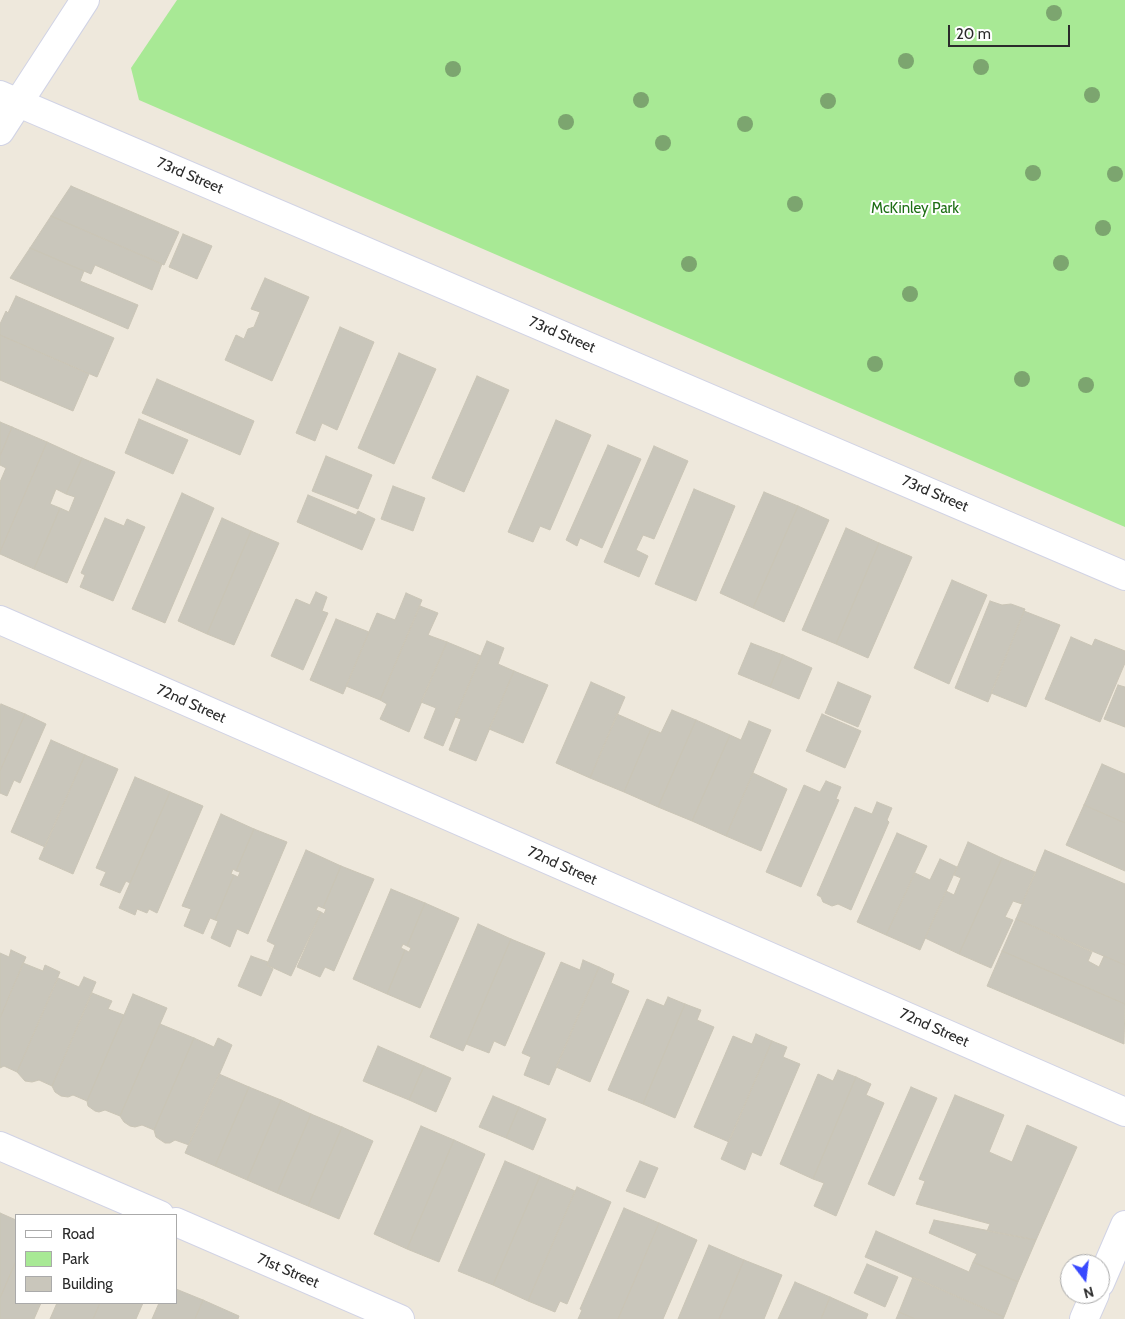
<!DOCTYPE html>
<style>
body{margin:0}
#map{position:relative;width:1125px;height:1319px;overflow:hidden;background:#eee8dc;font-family:Cabin,sans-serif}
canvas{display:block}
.legend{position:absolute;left:15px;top:1214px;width:162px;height:90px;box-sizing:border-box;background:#fff;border:1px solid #aaa;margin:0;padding:6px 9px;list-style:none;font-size:15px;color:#2b2b2b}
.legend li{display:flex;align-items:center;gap:10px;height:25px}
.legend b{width:25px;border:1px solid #aaa}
.north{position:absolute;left:1060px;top:1254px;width:50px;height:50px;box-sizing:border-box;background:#fff;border:1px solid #aaa;border-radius:50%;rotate:165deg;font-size:14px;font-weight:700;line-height:20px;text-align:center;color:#2b2b2b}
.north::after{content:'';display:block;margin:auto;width:18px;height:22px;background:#3849ff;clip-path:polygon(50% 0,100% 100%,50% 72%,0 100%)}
.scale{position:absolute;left:948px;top:25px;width:122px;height:22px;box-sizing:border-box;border:2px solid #2b2b2b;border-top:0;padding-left:6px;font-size:15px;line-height:18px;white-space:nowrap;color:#2b2b2b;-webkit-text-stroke:4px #fff;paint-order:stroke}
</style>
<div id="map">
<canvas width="1125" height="1319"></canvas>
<ul class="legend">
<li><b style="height:6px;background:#fff"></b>Road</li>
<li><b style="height:14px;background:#a8e995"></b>Park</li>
<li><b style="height:14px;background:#c9c6bb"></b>Building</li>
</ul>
<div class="north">N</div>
<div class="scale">20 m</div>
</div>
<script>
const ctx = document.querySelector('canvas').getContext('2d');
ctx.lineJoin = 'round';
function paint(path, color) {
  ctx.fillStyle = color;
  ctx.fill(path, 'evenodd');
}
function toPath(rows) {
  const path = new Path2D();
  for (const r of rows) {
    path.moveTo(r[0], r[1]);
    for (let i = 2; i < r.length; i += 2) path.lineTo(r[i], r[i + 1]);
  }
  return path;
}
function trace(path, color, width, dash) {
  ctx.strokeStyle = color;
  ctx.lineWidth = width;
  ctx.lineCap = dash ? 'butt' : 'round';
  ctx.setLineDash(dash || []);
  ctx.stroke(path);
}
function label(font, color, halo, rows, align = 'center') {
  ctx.font = font + ' Cabin,sans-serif';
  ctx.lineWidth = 4;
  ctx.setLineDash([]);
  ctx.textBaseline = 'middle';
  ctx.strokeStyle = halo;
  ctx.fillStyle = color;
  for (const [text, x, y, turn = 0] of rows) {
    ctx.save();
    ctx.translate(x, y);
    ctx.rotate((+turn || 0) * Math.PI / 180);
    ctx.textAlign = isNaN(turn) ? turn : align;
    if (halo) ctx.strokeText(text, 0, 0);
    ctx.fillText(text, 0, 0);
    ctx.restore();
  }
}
const green = toPath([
 [177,0,1125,0,1125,527,139,100,131,68]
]);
const building = toPath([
 [71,186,179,232,164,265,51,216,71,186],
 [51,216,162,264,152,290,95,265,91,274,30,248,51,216],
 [183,234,212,246,197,279,169,267,183,234],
 [30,248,84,271,80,281,138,305,128,329,10,278,30,248],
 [265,278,309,297,272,381,225,360,236,335,244,339,248,329,254,327,260,312,251,309,265,278],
 [16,296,114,338,97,377,0,335,0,324,6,311,8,313,16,296],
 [340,327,374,342,337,430,322,423,315,441,296,433,340,327],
 [0,335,89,374,73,411,0,380,0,335],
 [399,353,436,369,394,464,358,448,399,353],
 [477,376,509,390,464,492,432,478,477,376],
 [157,379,254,421,240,455,142,413,157,379],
 [139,419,188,440,173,474,125,453,139,419],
 [556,420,591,435,550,530,540,526,533,542,508,532,556,420],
 [0,422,12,427,0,456,0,422],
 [12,427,47,442,0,552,0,482,6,468,0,465,0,456,12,427],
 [47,442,82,458,66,494,56,489,50,504,60,508,34,569,0,554,0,552,47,442],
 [608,445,641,459,602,548,580,538,577,546,566,540,608,445],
 [654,446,688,461,654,539,643,535,636,550,648,556,639,577,604,562,654,446],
 [326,456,372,475,358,509,312,491,326,456],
 [82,458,115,472,67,583,34,569,60,508,69,512,75,497,66,494,82,458],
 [393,486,425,498,413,531,381,519,393,486],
 [694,489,735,506,696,601,655,584,694,489],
 [764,492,798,506,753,608,720,593,764,492],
 [182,493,214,508,165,623,132,609,182,493],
 [308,495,356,515,358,511,375,519,362,550,297,522,308,495],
 [798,506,829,520,784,622,753,608,798,506],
 [105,518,124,526,127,519,145,527,113,601,80,587,85,575,81,573,105,518],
 [222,518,251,531,207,634,178,621,222,518],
 [846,528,879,543,836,644,802,630,846,528],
 [251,531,279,543,234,645,207,634,251,531],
 [879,543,912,557,868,658,836,644,879,543],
 [952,580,987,595,949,684,914,668,952,580],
 [316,592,327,597,322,611,328,613,303,670,271,656,296,599,310,605,316,592],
 [406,593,422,600,380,700,346,686,377,613,395,620,406,593],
 [990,601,1002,605,1011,604,1025,609,988,702,955,688,990,601],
 [420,606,438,613,428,635,447,642,409,732,380,719,387,704,380,700,420,606],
 [1024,611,1060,625,1026,707,991,693,1024,611],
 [336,619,369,632,343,694,310,680,336,619],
 [1071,637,1092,646,1095,639,1125,651,1125,663,1100,722,1045,699,1071,637],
 [487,641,504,648,498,664,514,671,476,761,449,750,461,719,455,717,487,641],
 [447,642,481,656,443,746,424,738,436,708,421,702,447,642],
 [751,643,783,655,770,687,738,674,751,643],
 [783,655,812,668,799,699,770,687,783,655],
 [514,671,548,685,523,743,489,729,514,671],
 [591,682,625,697,590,778,556,763,591,682],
 [838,682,871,696,858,727,825,713,838,682],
 [1118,685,1125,687,1125,727,1104,719,1118,685],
 [1,704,25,714,0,771,0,706,1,704],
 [672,710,696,720,658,807,624,792,651,729,661,733,672,710],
 [25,714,46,724,20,783,14,780,7,796,0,793,0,771,25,714],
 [617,714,651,729,624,792,590,778,617,714],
 [822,714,861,731,845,768,806,751,822,714],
 [696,720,730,735,692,821,658,807,696,720],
 [749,721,771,730,726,836,692,821,730,735,741,740,749,721],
 [51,740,85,755,45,847,11,832,51,740],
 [85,755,118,769,73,874,39,859,85,755],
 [1102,764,1125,774,1125,823,1084,805,1102,764],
 [753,773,787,789,761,851,726,836,753,773],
 [135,777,170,792,130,883,126,881,120,893,100,885,106,872,96,868,135,777],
 [826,781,841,787,836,799,839,800,801,887,766,872,804,785,820,792,826,781],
 [170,792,203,806,157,913,149,909,147,913,137,909,135,915,119,908,170,792],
 [877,802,892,808,887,820,889,822,851,910,838,904,832,906,823,902,821,897,817,895,855,807,872,814,877,802],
 [1084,805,1125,823,1125,871,1066,845,1084,805],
 [221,814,254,829,236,871,233,869,231,874,234,875,215,920,210,918,203,934,184,926,191,909,182,906,221,814],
 [254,829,287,842,248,934,237,929,230,947,211,938,218,921,215,920,234,875,238,877,240,872,236,871,254,829],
 [897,833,927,846,886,935,857,922,897,833],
 [968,842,1002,858,959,954,925,938,946,891,954,895,961,878,954,875,968,842],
 [306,850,341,866,323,908,318,906,316,910,321,912,291,976,267,965,275,945,267,941,306,850],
 [1045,850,1125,884,1125,965,1016,919,1045,850],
 [1002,858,1035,872,1022,904,1013,901,1005,917,1013,920,991,968,959,954,1002,858],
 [940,859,957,867,920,950,886,935,915,873,930,880,940,859],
 [341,866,374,879,334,971,325,967,320,977,297,967,321,912,324,914,326,909,323,908,341,866],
 [391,889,425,903,407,946,403,944,401,948,405,950,387,994,353,979,391,889],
 [425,903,459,918,420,1008,387,994,405,950,409,952,411,948,407,946,425,903],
 [1016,919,1092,952,1088,961,1099,967,1104,956,1125,965,1125,1004,1002,951,1016,919],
 [478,924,511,939,463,1051,430,1037,478,924],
 [511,939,545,953,505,1046,494,1041,489,1053,466,1044,511,939],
 [11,950,26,957,0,1018,0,953,9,957,11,950],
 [1002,951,1125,1004,1124,1044,987,986,1002,951],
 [251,956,268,962,267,965,273,969,261,996,238,986,251,956],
 [583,960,599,967,549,1085,524,1075,531,1057,522,1053,561,962,580,970,583,960],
 [23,963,43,971,45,965,60,972,17,1072,4,1066,0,1068,0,1018,23,963],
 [599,967,614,974,611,983,629,991,590,1082,556,1067,599,967],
 [84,977,96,982,52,1086,39,1080,32,1082,25,1081,17,1072,58,978,79,987,84,977],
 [92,993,112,1001,108,1009,124,1015,87,1101,73,1095,68,1097,61,1096,55,1092,52,1086,92,993],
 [133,994,167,1008,120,1116,105,1110,99,1112,95,1111,88,1106,87,1101,133,994],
 [668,997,685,1004,643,1104,608,1090,647,999,664,1006,668,997],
 [685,1004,701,1010,697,1020,714,1027,675,1118,643,1104,685,1004],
 [160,1024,194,1038,154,1130,142,1125,135,1127,130,1126,124,1122,120,1116,160,1024],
 [756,1034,772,1041,729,1142,694,1127,733,1036,752,1044,756,1034],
 [194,1038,214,1047,218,1038,232,1045,189,1145,175,1140,170,1143,165,1143,156,1137,154,1130,194,1038],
 [772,1041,787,1047,783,1057,800,1064,761,1156,752,1152,745,1170,721,1159,772,1041],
 [378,1046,424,1066,409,1100,363,1081,378,1046],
 [424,1066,451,1078,436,1112,409,1100,424,1066],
 [838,1070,856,1077,813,1179,780,1164,818,1074,833,1081,838,1070],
 [219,1074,249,1087,215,1166,185,1153,219,1074],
 [856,1077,871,1084,866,1095,884,1103,836,1216,814,1206,824,1183,813,1179,856,1077],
 [249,1087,281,1100,247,1180,215,1166,249,1087],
 [911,1087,937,1098,894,1196,868,1184,911,1087],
 [955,1095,1004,1115,989,1152,1012,1162,1027,1125,1077,1147,1036,1240,987,1231,990,1224,916,1204,925,1181,919,1179,955,1095],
 [493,1096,519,1107,506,1138,479,1127,493,1096],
 [281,1100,311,1114,277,1193,247,1180,281,1100],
 [519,1107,546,1119,533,1150,506,1138,519,1107],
 [311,1114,342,1127,308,1206,277,1193,311,1114],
 [421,1126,454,1140,407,1249,374,1234,421,1126],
 [342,1127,373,1141,339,1219,308,1206,342,1127],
 [454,1140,485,1154,439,1262,407,1249,454,1140],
 [505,1161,540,1176,493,1285,458,1271,505,1161],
 [640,1161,658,1168,645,1198,626,1191,640,1161],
 [540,1176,575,1191,528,1301,493,1285,540,1176],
 [577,1187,611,1202,567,1304,560,1301,555,1312,528,1301,577,1187],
 [624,1208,659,1223,618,1319,578,1319,582,1310,580,1309,624,1208],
 [0,1213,16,1220,16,1261,0,1298,0,1213],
 [934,1220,1036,1240,1018,1282,973,1262,977,1254,929,1233,934,1220],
 [659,1223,697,1240,663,1319,618,1319,659,1223],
 [876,1231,969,1272,973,1262,1018,1282,1004,1317,865,1257,876,1231],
 [709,1245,744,1260,719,1319,678,1319,709,1245],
 [744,1260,782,1275,764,1319,719,1319,744,1260],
 [16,1261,16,1303,41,1303,34,1319,0,1319,0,1298,16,1261],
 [867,1264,898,1277,885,1307,854,1293,867,1264],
 [913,1277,1004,1317,1003,1319,915,1319,899,1312,913,1277],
 [795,1282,830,1297,821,1319,778,1319,795,1282],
 [176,1289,203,1300,195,1319,152,1319,159,1303,176,1303,176,1289],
 [830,1297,868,1314,866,1319,821,1319,830,1297],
 [203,1300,239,1316,238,1319,195,1319,203,1300],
 [57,1303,100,1303,93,1319,50,1319,57,1303],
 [100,1303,143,1303,136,1319,93,1319,100,1303],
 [899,1312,915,1319,896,1319,899,1312]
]);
const street = toPath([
 [0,95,1125,576],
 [0,620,1125,1112],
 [0,1146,160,1215],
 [176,1222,400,1319],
 [1100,1283,1125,1225],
 [1084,1319,1095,1294]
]);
const secondary = toPath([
 [0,131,85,0]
]);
const trees = [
 [1054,13],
 [906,61],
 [981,67],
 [453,69],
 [1092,95],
 [641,100],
 [828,101],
 [566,122],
 [745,124],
 [663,143],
 [1033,173],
 [1115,174],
 [795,204],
 [1103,228],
 [1061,263],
 [689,264],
 [910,294],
 [875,364],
 [1022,379],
 [1086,385]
];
const streetNames = [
 ["73rd Street",190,176,23],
 ["73rd Street",562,335,23],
 ["73rd Street",935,494,23],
 ["72nd Street",191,704,24],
 ["72nd Street",562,866,24],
 ["72nd Street",934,1028,24],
 ["71st Street",288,1271,23]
];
const parkNames = [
 ["McKinley Park",915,209]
];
paint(green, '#a8e995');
paint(building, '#c9c6bb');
trace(building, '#cac5b6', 1);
trace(street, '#d1d3e5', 30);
trace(secondary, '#d1d3e5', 30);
trace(street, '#fff', 28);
trace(secondary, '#fff', 28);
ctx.fillStyle = '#7ca56f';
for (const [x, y] of trees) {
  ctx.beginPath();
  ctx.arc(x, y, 8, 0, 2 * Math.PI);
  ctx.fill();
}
label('15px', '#2b2b2b', '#fff', streetNames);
label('15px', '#1e6f15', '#fff', parkNames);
</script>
